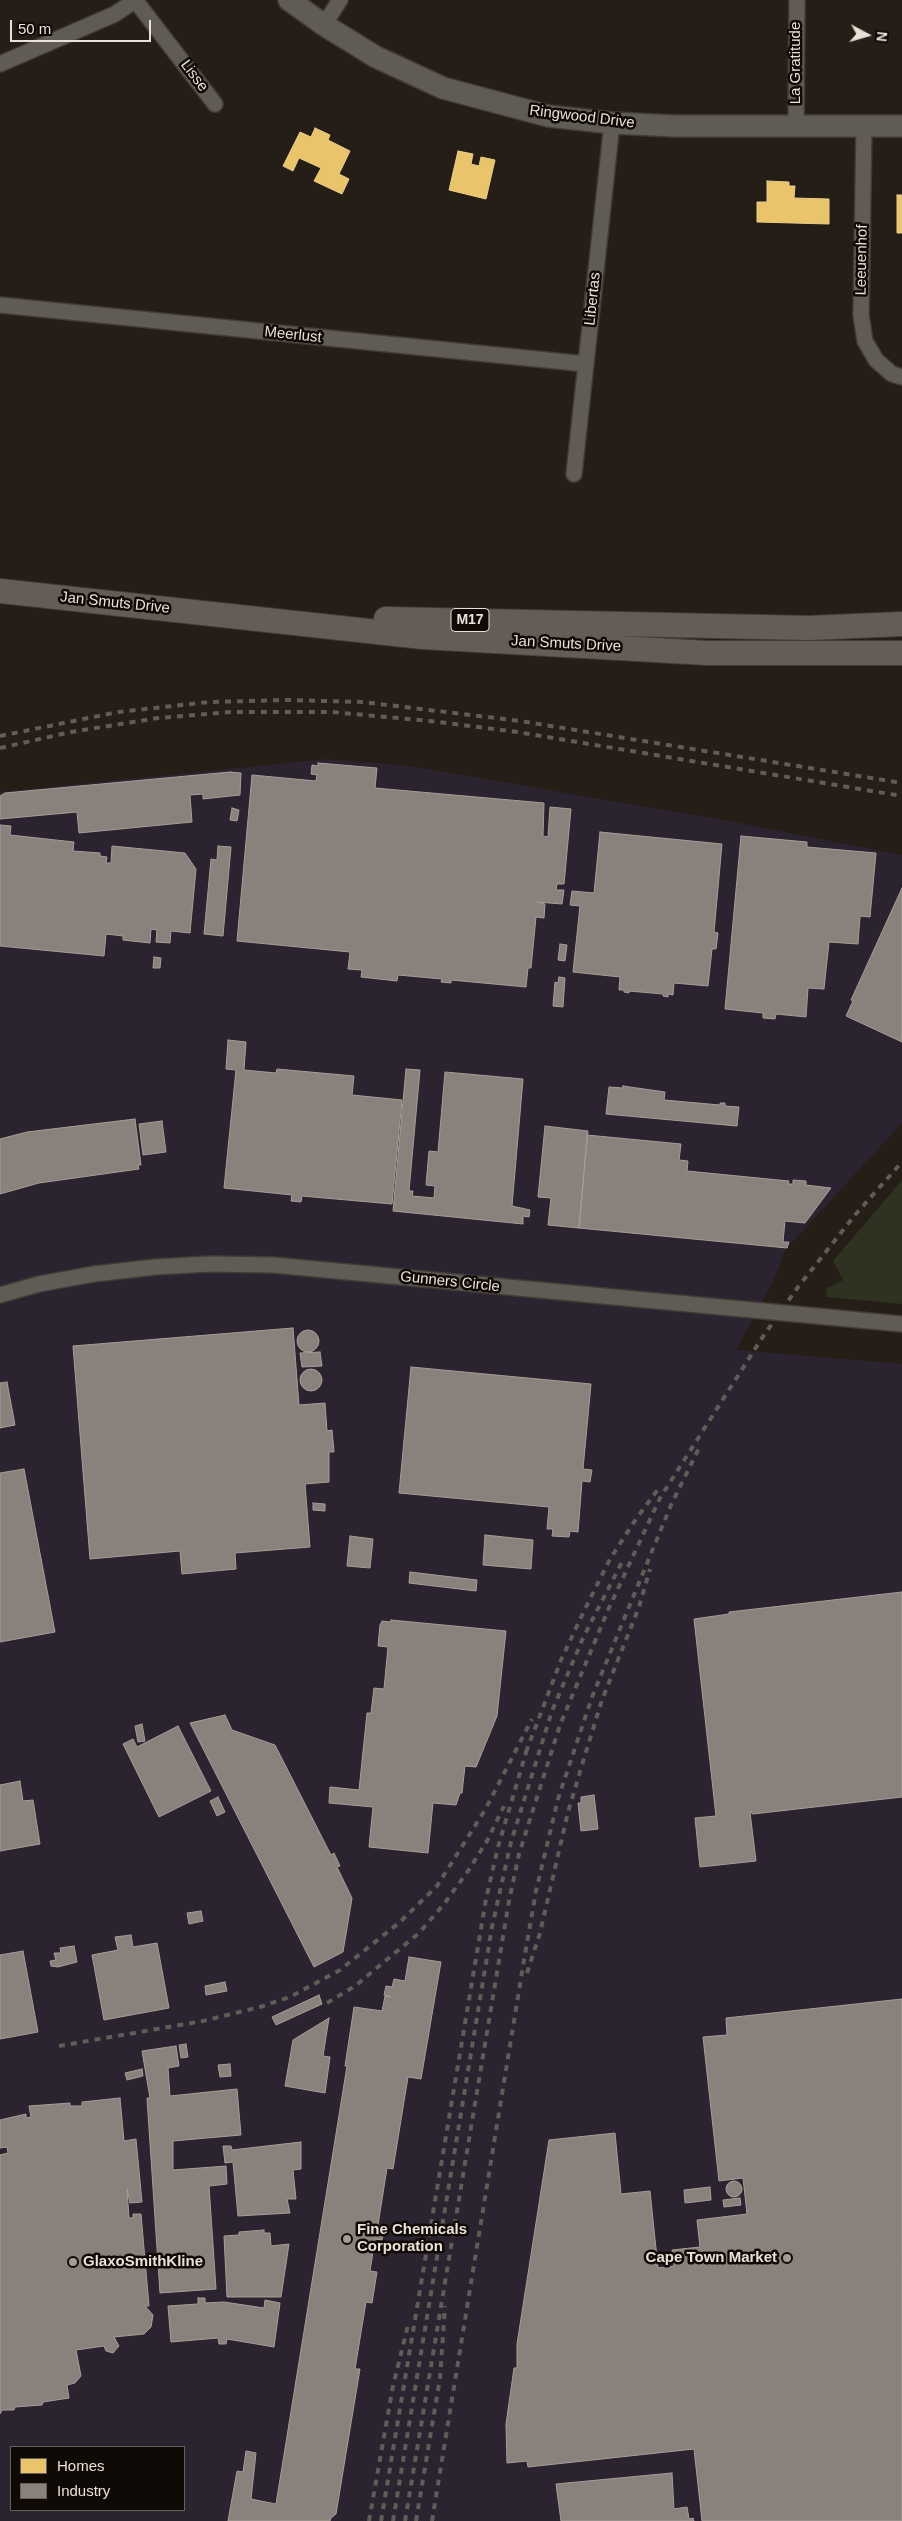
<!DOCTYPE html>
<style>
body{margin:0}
#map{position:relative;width:902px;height:2521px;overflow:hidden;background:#241e16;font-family:Helvetica,sans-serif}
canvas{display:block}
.legend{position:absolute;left:10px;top:2446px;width:175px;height:65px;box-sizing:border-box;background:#0f0a05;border:1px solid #666059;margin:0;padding:6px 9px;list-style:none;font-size:15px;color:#e9e1d7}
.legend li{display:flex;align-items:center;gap:10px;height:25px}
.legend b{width:25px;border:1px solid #666059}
.north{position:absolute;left:842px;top:10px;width:50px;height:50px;-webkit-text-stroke:4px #0f0a05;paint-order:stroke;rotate:96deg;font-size:14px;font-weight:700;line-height:20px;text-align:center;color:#e9e1d7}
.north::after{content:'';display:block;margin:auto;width:18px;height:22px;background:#e9e1d7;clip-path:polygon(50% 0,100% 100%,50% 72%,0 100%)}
.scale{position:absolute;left:10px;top:20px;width:141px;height:22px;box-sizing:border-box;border:2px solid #e9e1d7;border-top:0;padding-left:6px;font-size:15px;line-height:18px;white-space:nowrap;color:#e9e1d7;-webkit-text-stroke:4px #0f0a05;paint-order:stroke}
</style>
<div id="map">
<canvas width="902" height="2521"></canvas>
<ul class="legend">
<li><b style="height:14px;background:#e9c46a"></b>Homes</li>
<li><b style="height:14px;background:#8a817c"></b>Industry</li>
</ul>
<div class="north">N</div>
<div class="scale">50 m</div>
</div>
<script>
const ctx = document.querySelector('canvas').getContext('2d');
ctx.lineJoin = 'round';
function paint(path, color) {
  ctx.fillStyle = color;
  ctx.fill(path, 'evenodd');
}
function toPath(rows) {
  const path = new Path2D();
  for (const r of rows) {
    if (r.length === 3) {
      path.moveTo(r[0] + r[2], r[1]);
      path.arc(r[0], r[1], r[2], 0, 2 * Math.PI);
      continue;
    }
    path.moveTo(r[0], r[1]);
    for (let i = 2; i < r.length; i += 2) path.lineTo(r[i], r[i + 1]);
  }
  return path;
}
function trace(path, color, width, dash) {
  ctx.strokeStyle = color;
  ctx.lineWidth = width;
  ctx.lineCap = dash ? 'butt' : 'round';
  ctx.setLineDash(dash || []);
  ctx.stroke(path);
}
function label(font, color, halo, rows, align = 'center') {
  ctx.font = font + ' Helvetica,sans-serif';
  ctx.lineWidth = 5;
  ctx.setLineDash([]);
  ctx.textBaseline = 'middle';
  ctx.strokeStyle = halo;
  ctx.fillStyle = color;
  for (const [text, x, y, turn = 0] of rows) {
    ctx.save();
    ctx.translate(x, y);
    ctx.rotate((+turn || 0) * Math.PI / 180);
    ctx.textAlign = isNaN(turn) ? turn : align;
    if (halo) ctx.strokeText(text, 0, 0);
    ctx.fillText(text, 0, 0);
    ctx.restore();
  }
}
const industrial = toPath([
 [327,759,410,766,734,822,902,855,902,1123,786,1249,771,1286,736,1350,902,1364,902,2521,0,2521,0,792],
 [11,2447,184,2447,184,2510,11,2510]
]);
const green = toPath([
 [902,1180,902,1304,826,1297,827,1288,843,1280,833,1261]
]);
const homes = toPath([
 [315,128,330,135,328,140,350,151,339,174,349,179,342,194,314,181,321,168,299,158,293,171,283,166,300,132,311,137,315,128],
 [458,151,473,154,471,164,479,166,481,157,495,160,486,199,449,190,458,151],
 [767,181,789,182,789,186,795,186,794,198,829,199,829,224,757,222,757,202,767,202,767,181],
 [897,195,902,195,902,233,897,233,897,195]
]);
const industry = toPath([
 [318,763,377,768,375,788,544,803,543,836,548,837,550,807,571,809,564,884,557,884,556,890,564,890,562,904,537,902,545,904,544,918,536,917,531,968,528,968,526,987,451,980,451,983,441,982,442,979,398,975,397,981,361,977,362,970,348,969,350,952,237,941,252,775,316,781,317,775,311,774,312,765,318,766,318,763],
 [230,772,241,773,240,795,203,799,203,794,190,795,192,822,79,833,77,812,0,819,0,796,5,793,230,772],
 [232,808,239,810,237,821,230,820,232,808],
 [0,825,11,826,10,835,74,842,73,851,100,853,100,856,107,857,106,863,111,863,112,846,185,853,196,869,190,933,171,931,170,943,156,942,157,930,151,929,150,943,123,940,123,936,106,934,104,956,0,946,0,825],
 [600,832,722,844,714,932,718,933,716,949,712,949,708,986,674,983,673,995,668,994,668,997,663,996,663,994,629,991,629,993,624,992,624,990,619,990,620,977,573,972,580,906,570,905,572,891,594,893,600,832],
 [741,836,807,842,807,847,876,853,870,917,860,916,858,944,829,942,824,989,808,988,806,1017,776,1014,775,1019,763,1018,763,1013,725,1009,741,836],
 [218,846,231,847,223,936,204,934,211,859,217,860,218,846],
 [902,888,902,1042,846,1016,853,1001,851,1000,902,888],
 [560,944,567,945,565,961,558,960,560,944],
 [154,957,161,958,160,968,153,968,154,957],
 [559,977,565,978,563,1007,553,1006,555,982,558,983,559,977],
 [228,1040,246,1042,244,1070,276,1073,277,1069,354,1076,352,1095,402,1100,392,1204,302,1196,301,1202,291,1201,292,1195,224,1188,236,1070,226,1069,228,1040],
 [406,1069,420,1070,409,1191,413,1191,412,1196,434,1198,435,1186,426,1185,429,1151,438,1152,445,1072,523,1079,512,1206,530,1210,529,1217,523,1216,523,1224,393,1211,406,1069],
 [623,1086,665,1092,664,1100,720,1105,720,1103,725,1103,725,1106,739,1107,737,1126,606,1114,609,1087,623,1088,623,1086],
 [135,1119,141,1165,138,1165,139,1169,39,1183,0,1194,0,1139,27,1132,135,1119],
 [162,1121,166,1152,143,1155,139,1124,162,1121],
 [545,1126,588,1131,579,1228,548,1225,551,1198,538,1197,545,1126],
 [587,1135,681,1144,679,1160,688,1161,687,1171,789,1181,788,1184,793,1184,793,1180,806,1181,806,1185,831,1188,805,1223,785,1221,783,1242,789,1242,787,1248,579,1228,587,1135],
 [293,1328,299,1405,325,1403,327,1431,332,1430,334,1452,329,1452,329,1482,305,1484,310,1547,235,1553,236,1569,182,1574,180,1551,90,1559,73,1346,293,1328],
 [308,1341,11],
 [320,1352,322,1366,302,1367,300,1353,320,1352],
 [411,1367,591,1384,583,1469,592,1470,590,1482,582,1481,578,1532,570,1531,569,1537,552,1536,553,1529,547,1529,549,1507,399,1493,411,1367],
 [311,1380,11],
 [7,1382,15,1425,0,1428,0,1383,7,1382],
 [24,1469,55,1632,0,1642,0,1473,24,1469],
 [313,1503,325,1504,325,1511,313,1510,313,1503],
 [485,1535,533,1540,531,1569,483,1565,485,1535],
 [350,1536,373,1539,370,1568,347,1566,350,1536],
 [410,1572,477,1580,476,1591,409,1583,410,1572],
 [902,1592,902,1797,753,1814,750,1812,756,1861,700,1867,695,1818,716,1816,694,1619,729,1614,729,1612,902,1592],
 [391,1620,506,1631,497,1716,476,1767,465,1766,462,1793,460,1793,456,1805,433,1803,428,1853,369,1847,373,1807,329,1803,330,1787,359,1790,367,1713,371,1713,374,1688,384,1689,388,1647,378,1646,380,1625,382,1621,391,1622,391,1620],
 [225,1715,232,1730,275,1745,331,1855,334,1853,340,1866,337,1867,352,1898,343,1952,314,1967,190,1723,225,1715],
 [142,1724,145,1741,138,1742,135,1726,142,1724],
 [178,1726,211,1791,159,1817,123,1744,133,1739,137,1747,178,1726],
 [20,1781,23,1801,33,1800,40,1844,0,1851,0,1785,20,1781],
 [594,1795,598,1829,581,1831,578,1803,581,1803,581,1797,594,1795],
 [218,1797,225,1812,217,1816,210,1801,218,1797],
 [201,1911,203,1921,189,1924,187,1913,201,1911],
 [131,1935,133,1947,157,1943,169,2008,104,2020,92,1955,118,1950,115,1937,131,1935],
 [74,1946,77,1962,58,1967,51,1966,50,1961,56,1960,54,1953,61,1953,60,1948,74,1946],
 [23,1951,38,2032,0,2039,0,1955,23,1951],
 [409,1957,441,1962,421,2079,408,2077,393,2169,387,2168,378,2225,385,2226,382,2240,375,2239,370,2271,377,2272,372,2303,366,2302,355,2369,360,2369,336,2514,331,2518,330,2521,228,2521,237,2471,243,2472,246,2451,256,2453,251,2499,276,2504,347,2066,345,2066,354,2007,382,2011,385,1996,391,1997,384,1995,386,1986,392,1987,394,1979,405,1981,409,1957],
 [225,1982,227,1991,206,1995,205,1986,225,1982],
 [319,1995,322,2004,276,2025,272,2017,319,1995],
 [902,1999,902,2521,702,2521,694,2449,528,2467,527,2461,507,2463,506,2424,514,2368,517,2368,517,2344,549,2140,615,2133,621,2194,650,2191,658,2268,674,2266,672,2250,700,2247,697,2220,747,2214,743,2178,719,2181,703,2037,727,2035,726,2018,902,1999],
 [329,2018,323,2056,330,2057,325,2093,285,2086,293,2040,329,2018],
 [186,2044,188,2057,181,2058,179,2045,186,2044],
 [176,2046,179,2066,168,2068,170,2096,237,2089,241,2135,173,2141,173,2170,226,2166,227,2184,209,2186,216,2289,160,2293,147,2098,150,2098,142,2051,176,2046],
 [230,2064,231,2076,220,2077,218,2065,230,2064],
 [142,2069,143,2076,127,2080,125,2073,142,2069],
 [120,2098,124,2141,136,2139,142,2202,130,2203,127,2189,129,2218,133,2218,133,2214,141,2214,149,2306,145,2306,153,2315,151,2327,144,2334,114,2337,119,2346,113,2353,106,2351,104,2346,76,2350,81,2376,75,2383,67,2385,69,2398,43,2402,42,2405,15,2407,14,2410,2,2410,0,2414,0,2155,8,2153,7,2147,0,2148,0,2120,26,2114,26,2118,31,2117,29,2106,70,2103,70,2106,82,2106,82,2102,120,2098],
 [301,2142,301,2169,293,2170,296,2199,287,2199,290,2213,238,2216,233,2162,225,2163,223,2146,231,2146,232,2150,301,2142],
 [734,2189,8],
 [710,2187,711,2200,685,2203,684,2190,710,2187],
 [740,2198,741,2205,724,2207,723,2200,740,2198],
 [264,2230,264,2233,270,2233,271,2246,289,2244,281,2297,227,2297,224,2236,239,2235,239,2232,264,2230],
 [198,2298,205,2298,205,2303,224,2302,264,2308,265,2300,280,2303,274,2347,227,2339,226,2344,219,2344,218,2338,171,2342,168,2306,198,2304,198,2298],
 [672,2473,674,2509,687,2507,689,2519,693,2518,694,2521,561,2521,556,2484,672,2473]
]);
const street = toPath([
 [135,0,215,104],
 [324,25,340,0],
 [0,64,115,14,136,0],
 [796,126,797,0],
 [864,126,861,315,865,341,876,360,892,374,902,377],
 [0,305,586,364],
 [574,474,612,123],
 [0,1295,39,1284,94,1274,155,1267,210,1264,273,1265,763,1311],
 [827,1317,902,1324]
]);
const secondary = toPath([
 [289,0,324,25,376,57,443,88,548,116,612,123,674,126,902,126]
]);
const primary = toPath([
 [0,591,423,637,708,653,902,653],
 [386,619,809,628,902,624]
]);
const rail = toPath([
 [0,736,118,712,209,702,287,700,363,702,520,721,902,783],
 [0,748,71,732,158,718,230,712,332,712,430,721,517,732,902,796],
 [526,1752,561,1660,584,1611,610,1559,636,1519,659,1488],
 [527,1973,540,1933,568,1812,585,1755,602,1700,639,1607,650,1569],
 [327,2003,355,1986,419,1933,444,1904,468,1871,487,1841,504,1806],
 [59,2046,203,2021,260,2007,290,1997,340,1970,400,1922,437,1886,485,1810,532,1719],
 [369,2521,393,2386,409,2321],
 [381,2521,486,1899,498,1847,528,1746],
 [393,2521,492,1927,511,1842,552,1711,583,1638,623,1560],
 [405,2521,509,1901,519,1854,560,1725,608,1610,660,1498,762,1338,798,1287,855,1215,902,1162],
 [416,2521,440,2378,445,2306],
 [432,2521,524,1960,536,1891,558,1799,592,1697,671,1505,700,1446]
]);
const streetBridge = toPath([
 [763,1311,827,1317]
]);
const markers = [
 [347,2239,5,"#a49d93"],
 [787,2258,5,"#a49d93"],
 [73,2262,5,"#a49d93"]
];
const shields = [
 [470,620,38]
];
const shieldNames = [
 ["M17",470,620]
];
const streetNames = [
 ["La Gratitude",796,63,-90],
 ["Lisse",194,76,53],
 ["Ringwood Drive",582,117,7],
 ["Leeuenhof",862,260,-89],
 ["Libertas",593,299,-84],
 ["Meerlust",293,335,6],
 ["Jan Smuts Drive",115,603,6],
 ["Jan Smuts Drive",566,644,3],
 ["Gunners Circle",450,1282,6]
];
const poiNames = [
 ["Fine Chemicals",357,2230],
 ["Corporation",357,2247],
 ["Cape Town Market",777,2258,"right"],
 ["GlaxoSmithKline",83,2262]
];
paint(industrial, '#2b2430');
paint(green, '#2f3221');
paint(homes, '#e9c46a');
trace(homes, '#e9cd8b', 1);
paint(industry, '#8a817c');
trace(industry, '#a69e97', 1);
trace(street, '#413b35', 18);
trace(secondary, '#413b35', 24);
trace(primary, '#413b35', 26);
trace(street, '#605b55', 15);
trace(secondary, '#605b55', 21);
trace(primary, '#665c56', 24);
trace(rail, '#605c57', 4, [6, 6]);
trace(streetBridge, '#413b35', 18, []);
trace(streetBridge, '#605b55', 15);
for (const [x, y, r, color] of markers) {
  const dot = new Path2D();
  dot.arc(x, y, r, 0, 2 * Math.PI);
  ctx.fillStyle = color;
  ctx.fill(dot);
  trace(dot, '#0f0a05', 2);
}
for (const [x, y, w] of shields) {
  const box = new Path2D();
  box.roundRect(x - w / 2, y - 11.5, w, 23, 4);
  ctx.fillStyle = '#0f0a05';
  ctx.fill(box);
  trace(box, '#e9e1d7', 1);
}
label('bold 14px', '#e9e1d7', null, shieldNames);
label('15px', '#e9e1d7', '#0f0a05', streetNames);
label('bold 15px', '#e9e1d7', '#0f0a05', poiNames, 'left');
</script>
